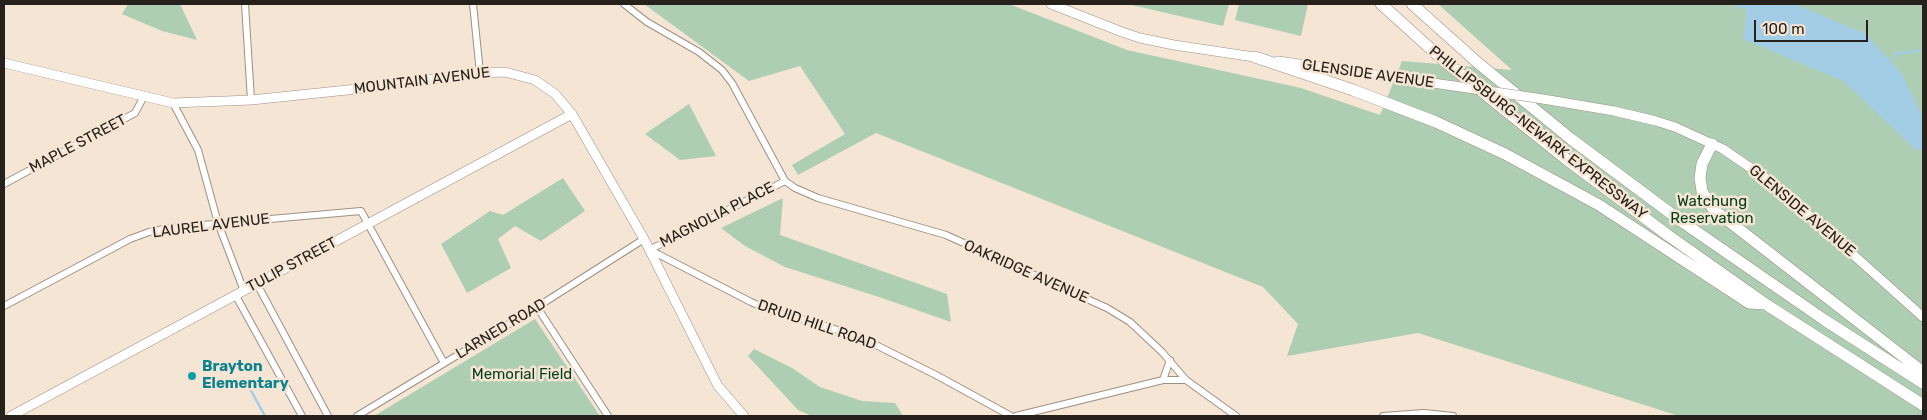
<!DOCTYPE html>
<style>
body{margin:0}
#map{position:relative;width:1927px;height:420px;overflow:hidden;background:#f5e5d5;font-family:Rubik,sans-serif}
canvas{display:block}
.frame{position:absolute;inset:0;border:5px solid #27211b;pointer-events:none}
.scale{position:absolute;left:1754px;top:20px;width:114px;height:22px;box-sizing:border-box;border:2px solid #27211b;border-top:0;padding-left:6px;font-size:15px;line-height:18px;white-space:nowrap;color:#27211b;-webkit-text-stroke:4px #f5e5d5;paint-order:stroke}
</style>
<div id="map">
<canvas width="1927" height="420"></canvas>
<div class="frame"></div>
<div class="scale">100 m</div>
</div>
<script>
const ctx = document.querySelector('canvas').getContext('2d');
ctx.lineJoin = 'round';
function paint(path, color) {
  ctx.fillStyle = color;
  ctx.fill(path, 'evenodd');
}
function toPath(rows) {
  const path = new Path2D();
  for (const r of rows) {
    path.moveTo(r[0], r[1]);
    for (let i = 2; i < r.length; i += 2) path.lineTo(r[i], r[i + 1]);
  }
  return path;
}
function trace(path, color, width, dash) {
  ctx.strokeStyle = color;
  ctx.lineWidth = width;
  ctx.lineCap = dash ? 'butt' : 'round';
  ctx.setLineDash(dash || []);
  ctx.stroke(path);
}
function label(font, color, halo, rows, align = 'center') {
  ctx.font = font + ' Rubik,sans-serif';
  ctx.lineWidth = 5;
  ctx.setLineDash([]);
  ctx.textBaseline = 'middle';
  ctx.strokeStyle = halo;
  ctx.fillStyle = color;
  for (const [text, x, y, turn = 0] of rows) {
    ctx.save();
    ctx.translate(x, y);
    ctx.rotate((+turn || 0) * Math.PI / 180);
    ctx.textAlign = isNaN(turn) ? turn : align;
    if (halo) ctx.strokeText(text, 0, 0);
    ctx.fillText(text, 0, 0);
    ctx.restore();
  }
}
const green = toPath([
 [128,4,180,4,197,40,162,31,122,14],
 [644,4,1009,4,1127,50,1301,88,1380,115,1402,61,1512,70,1438,4,1923,4,1923,416,1679,416,1418,333,1287,356,1298,324,1263,287,876,133,798,175,792,165,845,134,800,66,749,81],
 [1127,4,1229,4,1223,26],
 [1239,4,1308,4,1301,36,1235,20],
 [689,104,716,156,680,160,645,134],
 [563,178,585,211,541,241,515,226,498,239,511,268,467,293,441,244,490,211,503,215],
 [783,198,780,235,947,294,951,322,879,297,785,267,745,246,721,228],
 [535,319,600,416,374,416],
 [754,349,792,368,820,387,862,401,895,403,903,416,812,416,798,410,748,356]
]);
const water = toPath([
 [1730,4,1795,4,1866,34,1902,74,1923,118,1923,150,1915,149,1843,81,1743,39,1747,10]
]);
const stream = toPath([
 [1889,62,1896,54,1923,50],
 [244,378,265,416]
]);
const street = toPath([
 [245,4,251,100],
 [473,4,480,73],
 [624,4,647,22,699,52,722,70,732,83,785,181,795,188,818,198,946,235,1107,308,1130,322,1162,352,1186,380,1236,416],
 [173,103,198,150,218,223,244,291],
 [4,184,135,113,144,96],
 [649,250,785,181],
 [650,250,751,302,769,310,826,326,864,339,936,375,1011,416],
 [257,284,328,416],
 [236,296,302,416],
 [4,306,130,239,149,232,168,228,361,211,444,363],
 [537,307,608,416],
 [1163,380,1170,360],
 [357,416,537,307,644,239],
 [1016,416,1163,380,1186,380],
 [1383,416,1424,413,1453,416]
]);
const secondary = toPath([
 [1051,4,1122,32,1140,38,1174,45,1261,58],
 [1278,61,1454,86],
 [4,63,173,103,251,100,357,89,480,73,505,72,535,80,555,94,572,114,644,239,718,386,744,416],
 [1543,99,1614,111,1656,121,1675,127,1723,149,1774,184,1923,317],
 [11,416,572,114]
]);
const highway = toPath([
 [1381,4,1442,59,1496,103,1566,159,1669,236,1767,305,1923,405],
 [1412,4,1478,63,1571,139,1681,221,1826,321,1923,383],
 [1255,57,1353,90,1436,122,1505,154,1599,205,1749,303,1765,304],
 [1712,144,1702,164,1700,178,1702,191,1713,209,1923,372]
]);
const secondaryBridge = toPath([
 [1454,86,1543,99]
]);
const markers = [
 [192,376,5,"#0f9aa8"]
];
const streetNames = [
 ["GLENSIDE AVENUE",1368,74,8],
 ["MOUNTAIN AVENUE",422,81,-7],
 ["PHILLIPSBURG-NEWARK EXPRESSWAY",1538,133,38],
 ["MAPLE STREET",78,144,-28],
 ["GLENSIDE AVENUE",1802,211,40],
 ["MAGNOLIA PLACE",717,215,-27],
 ["LAUREL AVENUE",211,226,-7],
 ["TULIP STREET",292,265,-28],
 ["OAKRIDGE AVENUE",1026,272,24],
 ["DRUID HILL ROAD",817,325,19],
 ["LARNED ROAD",501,329,-31]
];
const parkNames = [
 ["Watchung",1712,202],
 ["Reservation",1712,219],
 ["Memorial Field",522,375]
];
const cultureNames = [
 ["Brayton",202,367],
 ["Elementary",202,384]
];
paint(green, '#aeceb3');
paint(water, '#a3cde4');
trace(stream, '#a3cde4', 2.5);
trace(street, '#9e9081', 8);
trace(secondary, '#9e9081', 10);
trace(highway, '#9e9081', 12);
trace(street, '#fff', 6);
trace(secondary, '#fff', 9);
trace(highway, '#fff', 11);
trace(secondaryBridge, '#9e9081', 10, []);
trace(secondaryBridge, '#fff', 9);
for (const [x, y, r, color] of markers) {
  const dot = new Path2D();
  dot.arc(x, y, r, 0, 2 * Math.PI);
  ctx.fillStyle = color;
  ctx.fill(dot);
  trace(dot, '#f5e5d5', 2);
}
label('15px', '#27211b', '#f5e5d5', streetNames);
label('15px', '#033d18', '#f5e5d5', parkNames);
label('bold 15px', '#0d838f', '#f5e5d5', cultureNames, 'left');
</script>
